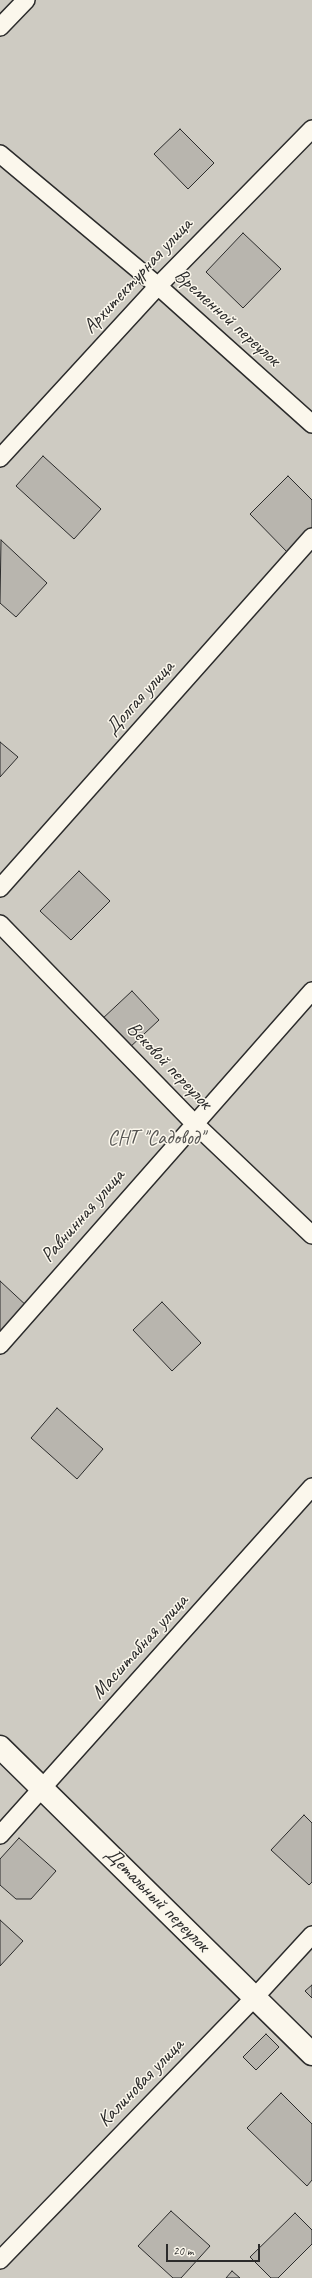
<!DOCTYPE html>
<meta charset="utf-8">
<style>
body{margin:0}
#map{position:relative;width:312px;height:2278px;overflow:hidden;background:#eeebe0;font-family:Caveat,sans-serif}
canvas{display:block}
.scale{position:absolute;left:166px;top:2244px;width:94px;height:18px;box-sizing:border-box;border:2px solid #2b2b2b;border-top:0;padding-left:5px;font-size:12px;line-height:14px;white-space:nowrap;color:#2b2b2b;-webkit-text-stroke:3px #fbf7ec;paint-order:stroke}
</style>
<div id="map">
<canvas width="312" height="2278"></canvas>
<div class="scale">20 m</div>
</div>
<script>
const ctx = document.querySelector('canvas').getContext('2d');
ctx.lineJoin = 'round';
function paint(path, color) {
  ctx.fillStyle = color;
  ctx.fill(path, 'evenodd');
}
function toPath(rows) {
  const path = new Path2D();
  for (const r of rows) {
    path.moveTo(r[0], r[1]);
    for (let i = 2; i < r.length; i += 2) path.lineTo(r[i], r[i + 1]);
  }
  return path;
}
function trace(path, color, width, dash) {
  ctx.strokeStyle = color;
  ctx.lineWidth = width;
  ctx.lineCap = dash ? 'butt' : 'round';
  ctx.setLineDash(dash || []);
  ctx.stroke(path);
}
function label(font, color, halo, rows, align = 'center') {
  ctx.font = font + ' Caveat,sans-serif';
  ctx.lineWidth = 3;
  ctx.setLineDash([]);
  ctx.textBaseline = 'middle';
  ctx.strokeStyle = halo;
  ctx.fillStyle = color;
  for (const [text, x, y, turn = 0] of rows) {
    ctx.save();
    ctx.translate(x, y);
    ctx.rotate((+turn || 0) * Math.PI / 180);
    ctx.textAlign = isNaN(turn) ? turn : align;
    if (halo) ctx.strokeText(text, 0, 0);
    ctx.fillText(text, 0, 0);
    ctx.restore();
  }
}
const green = toPath([
 [0,0,312,0,312,2278,0,2278]
]);
const building = toPath([
 [180,129,214,163,188,189,154,154,180,129],
 [243,233,281,269,243,308,206,272,243,233],
 [43,456,101,509,74,539,16,486,43,456],
 [288,476,312,500,312,531,289,554,250,514,288,476],
 [1,540,47,583,16,617,0,603,1,540],
 [0,742,18,757,0,777,0,742],
 [79,871,110,901,71,940,40,911,79,871],
 [132,991,159,1020,128,1049,101,1020,132,991],
 [0,1281,29,1308,0,1340,0,1281],
 [162,1302,201,1343,172,1371,133,1330,162,1302],
 [57,1408,103,1449,77,1479,31,1438,57,1408],
 [304,1815,312,1823,312,1882,309,1885,271,1850,304,1815],
 [19,1838,56,1871,31,1899,16,1899,0,1885,0,1859,19,1838],
 [0,1920,23,1941,0,1966,0,1920],
 [312,1985,312,1998,305,1991,312,1985],
 [266,2034,279,2047,256,2070,243,2057,266,2034],
 [281,2093,312,2124,312,2180,307,2186,247,2128,281,2093],
 [171,2211,210,2246,181,2278,173,2278,138,2246,171,2211],
 [295,2213,312,2230,312,2244,278,2278,271,2278,250,2257,295,2213],
 [232,2271,240,2278,226,2278,232,2271]
]);
const service = toPath([
 [0,27,26,0],
 [0,154,158,286,312,424],
 [0,458,158,286,312,129],
 [0,888,312,537],
 [0,924,194,1123,312,1235],
 [0,1345,312,991],
 [0,1835,312,1487],
 [0,2260,255,1997,312,1935]
]);
const minor = toPath([
 [0,1747,312,2054]
]);
const streetNames = [
 ["Архитектурная улица",138,276,-47],
 ["Временной переулок",227,318,42],
 ["Долгая улица",140,698,-48],
 ["Вековой переулок",169,1066,46],
 ["Равнинная улица",83,1216,-49],
 ["Масштабная улица",140,1647,-48],
 ["Детальный переулок",157,1900,45],
 ["Калиновая улица",141,2083,-46]
];
const parkNames = [
 ["СНТ \"Садовод\"",156,1139]
];
paint(green, '#cecbc2');
paint(building, '#b8b5ae');
trace(building, '#2b2b2b', 1);
trace(service, '#2b2b2b', 20);
trace(minor, '#2b2b2b', 25);
trace(service, '#fbf7ec', 17);
trace(minor, '#fbf7ec', 22);
label('20px', '#2b2b2b', '#fbf7ec', streetNames);
label('20px', '#545351', '#fbf7ec', parkNames);
</script>
